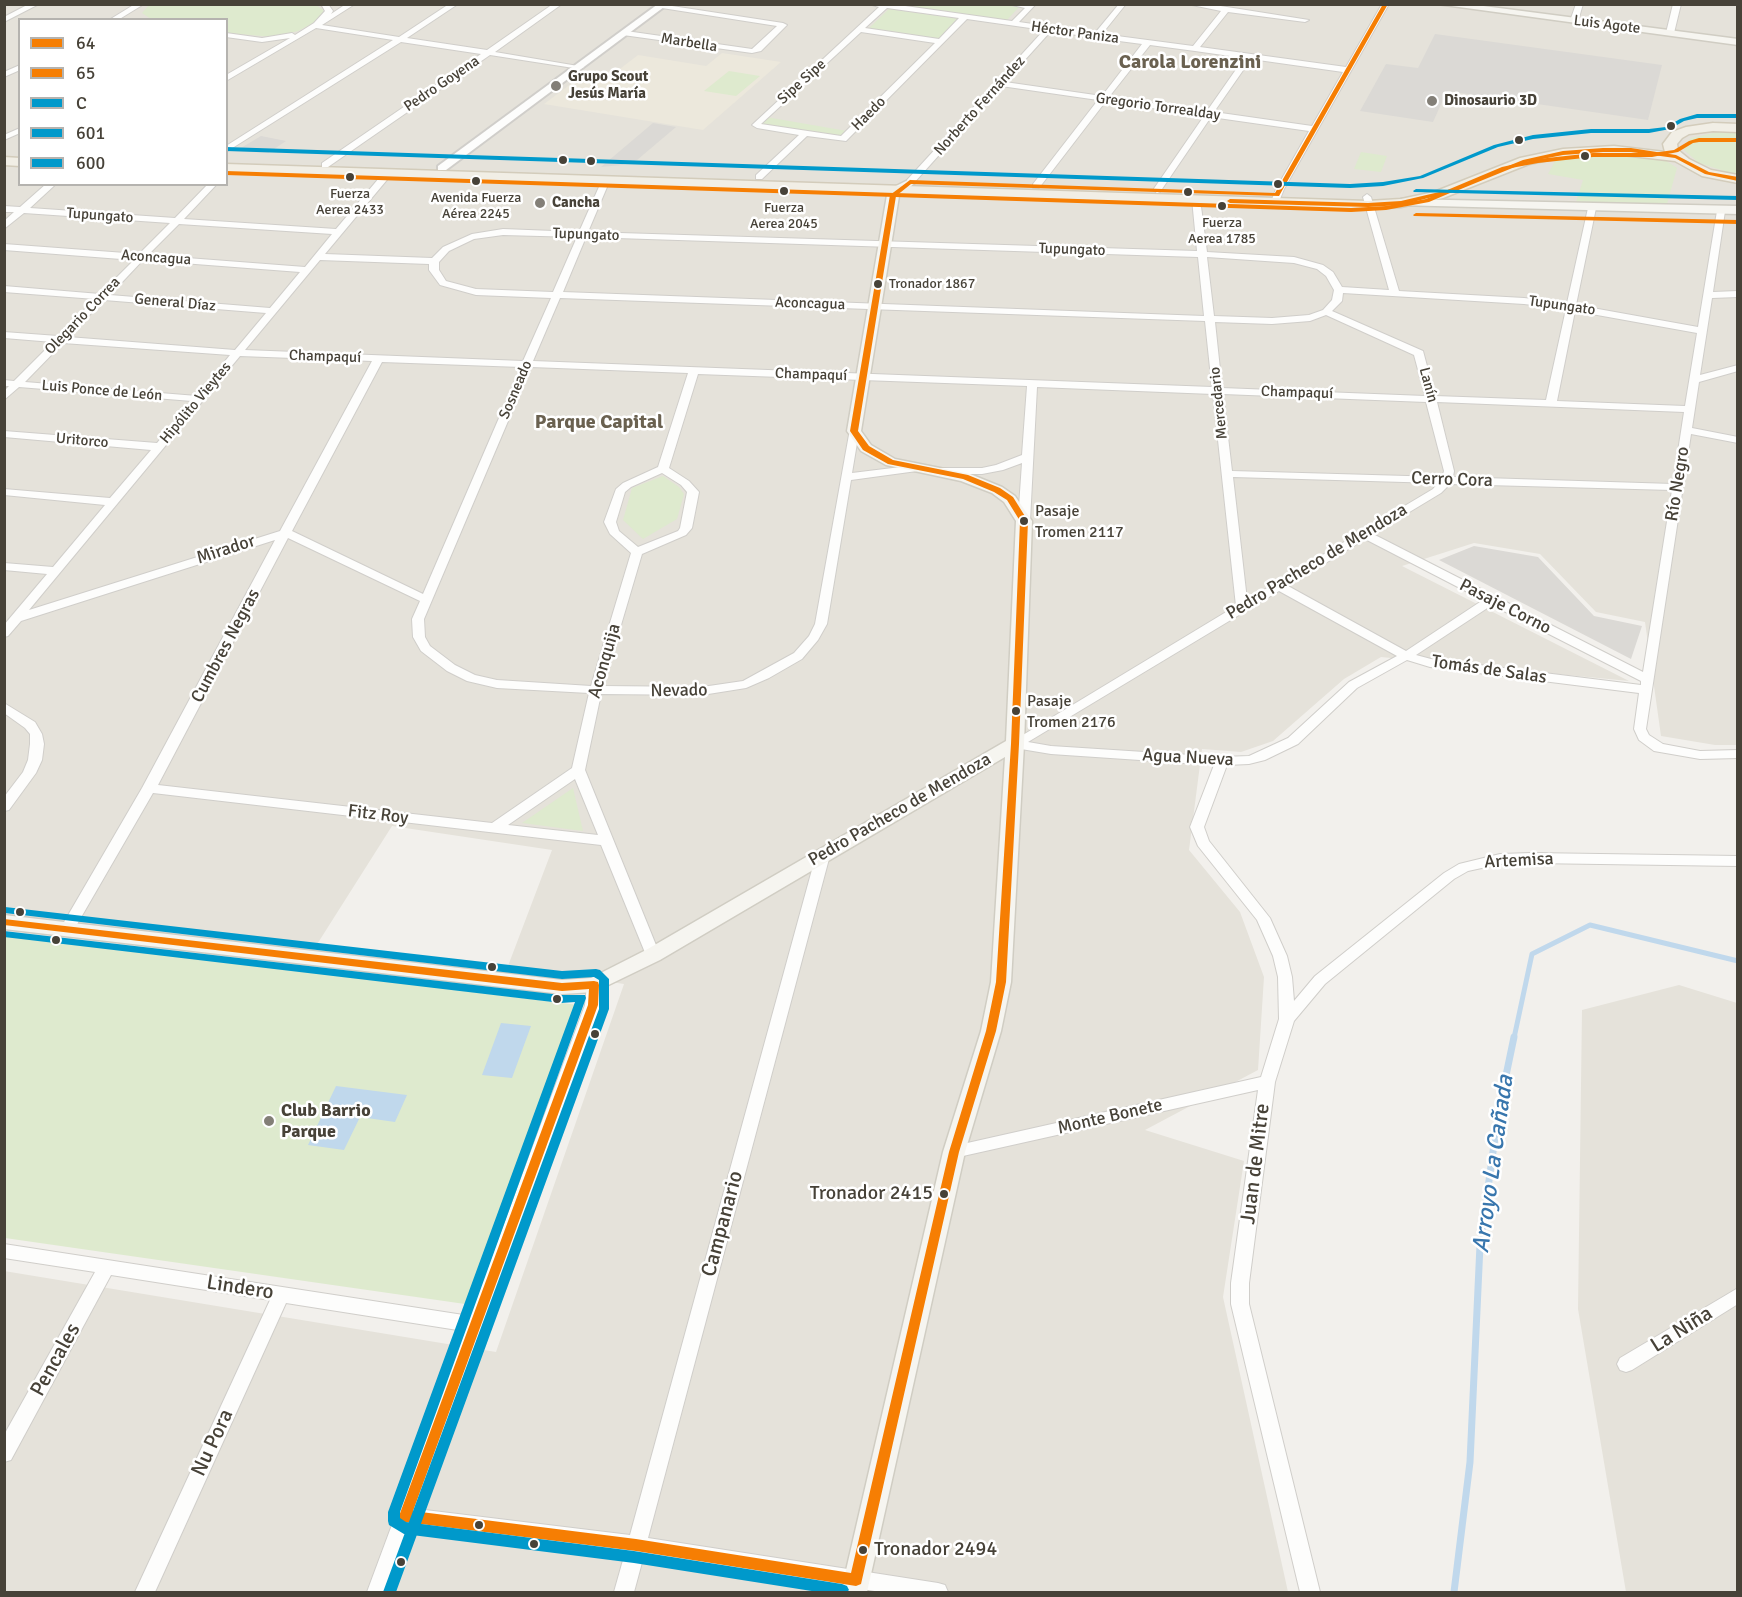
<!DOCTYPE html>
<meta charset="utf-8">
<style>
body{margin:0}
#map{position:relative;width:1742px;height:1597px;overflow:hidden;background:#f2f0ec;font-family:Signika,sans-serif}
canvas{display:block}
.frame{position:absolute;inset:0;border:6px solid #474238;pointer-events:none}
.legend{position:absolute;left:18px;top:18px;width:210px;height:168px;box-sizing:border-box;background:#fff;border:2px solid #b5b3af;margin:0;padding:8px 10px;list-style:none;font-size:18px;color:#474238}
.legend li{display:flex;align-items:center;gap:12px;height:30px}
.legend b{width:30px;border:2px solid #b5b3af}
</style>
<div id="map">
<canvas width="1742" height="1597"></canvas>
<div class="frame"></div>
<ul class="legend">
<li><b style="height:8px;background:#f67e03"></b>64</li>
<li><b style="height:8px;background:#f67e03"></b>65</li>
<li><b style="height:8px;background:#0099cb"></b>C</li>
<li><b style="height:8px;background:#0099cb"></b>601</li>
<li><b style="height:8px;background:#0099cb"></b>600</li>
</ul>
</div>
<script>
const ctx = document.querySelector('canvas').getContext('2d');
ctx.lineJoin = 'round';
function paint(path, color) {
  ctx.fillStyle = color;
  ctx.fill(path, 'evenodd');
}
function toPath(rows) {
  const path = new Path2D();
  for (const r of rows) {
    path.moveTo(r[0], r[1]);
    for (let i = 2; i < r.length; i += 2) path.lineTo(r[i], r[i + 1]);
  }
  return path;
}
function trace(path, color, width, dash) {
  ctx.strokeStyle = color;
  ctx.lineWidth = width;
  ctx.lineCap = dash ? 'butt' : 'round';
  ctx.setLineDash(dash || []);
  ctx.stroke(path);
}
function label(font, color, halo, rows, align = 'center') {
  ctx.font = font + ' Signika,sans-serif';
  ctx.lineWidth = 5;
  ctx.setLineDash([]);
  ctx.textBaseline = 'middle';
  ctx.strokeStyle = halo;
  ctx.fillStyle = color;
  for (const [text, x, y, turn = 0] of rows) {
    ctx.save();
    ctx.translate(x, y);
    ctx.rotate((+turn || 0) * Math.PI / 180);
    ctx.textAlign = isNaN(turn) ? turn : align;
    if (halo) ctx.strokeText(text, 0, 0);
    ctx.fillText(text, 0, 0);
    ctx.restore();
  }
}
const residential = toPath([
 [5,5,1737,5,1737,745,1715,745,1661,736,1645,622,1596,612,1540,554,1474,543,1402,566,1629,681,1381,657,1344,679,1273,741,1241,752,1202,749,1189,850,1240,912,1264,977,1258,1070,1145,1130,1244,1161,1223,1297,1288,1592,5,1592,4,1271,496,1352,624,984,508,966,552,850,392,826,309,957,5,922],
 [20,20,226,20,226,184,20,184],
 [1679,985,1737,1003,1737,1592,1626,1592,1578,1309,1582,1010]
]);
const education = toPath([
 [722,53,781,62,703,130,544,104,584,74,608,78,638,55,706,66]
]);
const green = toPath([
 [315,4,323,10,324,14,319,20,298,31,273,37,227,33,226,20,151,19,142,13,149,5],
 [1001,5,1019,7,1007,20,895,5],
 [889,9,960,19,940,39,868,29],
 [729,71,760,76,736,96,704,91],
 [766,117,847,131,843,136,837,137,761,124],
 [1717,132,1737,133,1737,175,1699,163,1684,150,1684,145,1691,138],
 [1361,152,1387,156,1381,172,1354,169],
 [1617,154,1662,158,1677,168,1667,204,1576,202,1583,180,1548,174,1556,159],
 [663,476,679,487,684,494,677,519,643,539,623,520,632,488],
 [573,788,583,831,522,823],
 [5,934,578,1005,465,1304,5,1238]
]);
const water = toPath([
 [501,1023,531,1026,512,1078,482,1075],
 [336,1086,407,1095,395,1122,360,1117,344,1150,308,1145]
]);
const streamFar1 = toPath([
 [1514,1038,1532,954,1590,925,1738,961]
]);
const stream = toPath([
 [1454,1592,1470,1462,1480,1245,1499,1109,1514,1037]
]);
const building = toPath([
 [1435,34,1662,65,1648,120,1447,91,1433,122,1360,111,1386,64,1418,68],
 [653,123,676,127,637,160,622,165,601,167],
 [261,136,286,141,268,153,236,151],
 [1474,546,1538,557,1594,616,1642,626,1631,659,1439,560]
]);
const minor = toPath([
 [29,4,39,4,4,22,4,17,29,4],
 [135,4,144,4,118,20,109,20,135,4],
 [321,4,328,4,333,11,331,14,346,4,355,4,322,25,399,37,449,4,458,4,407,38,487,50,553,4,562,4,495,52,584,67,580,69,490,55,328,167,322,167,322,163,481,54,401,42,226,152,226,146,393,40,316,28,226,81,226,75,290,38,262,42,226,37,226,33,262,38,292,33,295,35,314,23,325,11,321,4],
 [659,4,783,23,787,25,761,51,752,53,623,35,623,31,626,31,752,49,777,26,662,8,659,8,659,4],
 [869,4,891,4,1012,21,1025,8,1008,4,1036,4,1019,22,1095,33,1119,4,1126,4,1102,34,1193,46,1221,11,1192,5,1208,4,1309,20,1305,22,1228,12,1200,47,1346,67,1382,4,1389,4,1284,189,1278,204,1271,202,1276,189,1309,131,1211,117,1160,192,1157,193,1153,190,1204,116,1106,101,1039,188,1033,188,1033,184,1098,100,1001,86,913,184,907,184,907,180,1044,30,967,19,846,141,807,136,762,179,756,179,756,175,799,135,757,128,752,125,879,7,869,4],
 [887,8,959,18,939,39,865,28,887,8],
 [1051,31,1096,38,1142,44,1102,96,1005,82,1051,31],
 [861,32,935,43,841,136,761,124,861,32],
 [1150,45,1195,51,1244,58,1207,111,1109,97,1150,45],
 [1251,59,1343,72,1312,126,1214,112,1251,59],
 [1576,4,1583,4,1578,21,1574,23,1570,21,1576,4],
 [1673,4,1681,4,1674,33,1670,35,1666,33,1673,4],
 [20,65,20,70,4,77,4,72,20,65],
 [20,128,20,133,4,140,4,135,20,128],
 [388,170,392,173,391,175,325,254,432,258,443,247,472,234,503,229,579,232,602,180,606,177,610,180,588,232,1197,251,1192,199,1196,196,1200,199,1207,252,1294,257,1323,265,1333,272,1342,287,1389,290,1363,197,1367,194,1371,197,1399,291,1524,298,1567,303,1588,208,1592,205,1596,208,1576,305,1698,327,1717,211,1721,208,1725,211,1713,292,1738,291,1738,297,1712,298,1700,375,1738,365,1738,371,1699,382,1692,428,1738,437,1738,443,1691,434,1646,729,1649,735,1663,744,1700,751,1738,750,1738,758,1700,759,1654,751,1639,740,1634,729,1639,693,1430,667,1407,660,1357,688,1298,744,1265,760,1249,764,1227,765,1204,827,1209,841,1270,918,1287,956,1292,977,1294,1001,1315,976,1444,873,1459,864,1500,854,1531,853,1738,856,1738,866,1531,863,1500,864,1468,871,1454,879,1325,984,1294,1021,1275,1082,1249,1283,1249,1304,1320,1592,1300,1592,1231,1304,1231,1283,1258,1090,954,1158,948,1157,946,1152,948,1147,954,1146,1261,1077,1279,1019,1278,977,1273,956,1257,920,1198,846,1190,827,1214,765,1051,754,1015,748,1008,744,1236,606,1213,394,1037,387,1030,521,1024,524,1018,521,1022,463,1003,470,982,474,940,474,935,471,940,468,982,468,996,465,1022,455,1027,386,698,374,669,468,689,481,699,492,692,528,686,535,642,554,603,686,702,687,743,681,794,653,809,636,815,624,850,429,858,429,859,431,852,473,917,465,922,468,917,471,851,480,827,624,818,640,802,659,769,678,746,688,702,695,601,694,585,770,660,955,658,959,648,959,646,955,601,845,153,793,72,933,62,933,60,929,142,788,275,540,21,621,8,636,4,637,4,625,47,574,4,570,4,563,53,567,105,505,4,495,4,489,110,498,151,450,4,437,4,431,157,443,192,401,19,387,4,400,4,391,9,386,4,386,4,380,14,381,53,342,4,338,4,332,58,336,95,299,4,292,4,286,100,294,134,260,4,250,4,244,139,254,170,223,24,213,4,229,4,221,14,212,4,212,4,206,20,207,46,184,56,184,30,208,175,218,208,184,217,184,184,219,336,229,385,171,388,170],
 [179,224,332,234,305,267,148,255,179,224],
 [503,235,577,237,553,292,476,289,446,281,439,270,439,262,449,251,474,239,503,235],
 [586,237,1198,257,1204,316,563,292,586,237],
 [1207,257,1294,263,1317,269,1326,276,1334,290,1332,300,1323,310,1309,315,1272,318,1214,316,1207,257],
 [143,260,300,272,270,308,110,295,143,260],
 [320,260,429,264,429,270,440,285,476,295,551,298,523,361,245,350,320,260],
 [1343,293,1524,304,1566,309,1546,400,1435,396,1423,351,1332,311,1342,301,1343,293],
 [560,298,1205,321,1212,387,533,361,560,298],
 [104,300,266,313,235,350,68,337,104,300],
 [1575,311,1697,333,1685,406,1557,401,1575,311],
 [1326,315,1414,355,1425,396,1222,388,1215,322,1272,324,1310,321,1326,315],
 [63,343,230,355,197,396,25,382,63,343],
 [240,356,372,361,280,531,29,610,240,356],
 [382,362,521,367,423,594,292,531,382,362],
 [531,367,688,373,658,467,623,483,616,489,604,522,610,534,631,553,591,686,497,680,475,675,455,665,430,646,425,637,424,619,531,367],
 [1223,394,1426,402,1444,471,1442,477,1232,471,1223,394],
 [1437,402,1684,412,1673,484,1453,477,1454,471,1437,402],
 [662,473,681,485,687,492,680,528,678,531,638,547,619,531,616,522,625,492,631,487,662,473],
 [1233,477,1438,483,1433,489,1247,600,1233,477],
 [1450,484,1672,490,1643,672,1373,534,1441,493,1450,484],
 [288,538,420,601,412,619,413,637,421,651,447,671,467,681,497,688,589,693,572,768,492,823,158,785,288,538],
 [1365,539,1483,600,1406,651,1288,586,1365,539],
 [1279,591,1397,656,1349,682,1288,738,1249,756,1222,757,1051,746,1028,742,1279,591],
 [1492,605,1641,681,1641,685,1431,659,1416,655,1492,605],
 [575,779,598,835,508,825,575,779],
 [4,703,35,722,42,734,44,744,42,760,36,773,9,810,4,811,4,797,23,772,28,760,30,744,30,734,25,728,4,713,4,703],
 [823,850,830,855,648,1538,938,1583,945,1585,948,1592,881,1592,644,1555,634,1592,614,1592,625,1553,411,1526,387,1592,367,1592,464,1331,286,1303,155,1592,135,1592,270,1300,111,1275,11,1460,4,1462,4,1435,95,1272,4,1258,4,1244,470,1316,585,1005,587,985,589,981,594,980,599,981,601,985,601,1005,417,1509,630,1535,816,855,823,850],
 [1738,1288,1738,1304,1632,1370,1626,1372,1620,1370,1617,1364,1620,1358,1738,1288]
]);
const tertiary = toPath([
 [658,4,668,4,446,170,438,170,438,166,658,4]
]);
const secondary = toPath([
 [1437,4,1468,4,1738,39,1738,45,1437,4],
 [910,179,916,182,899,196,861,431,871,445,895,459,970,474,1002,487,1015,496,1032,521,1024,744,1011,982,1001,1031,965,1152,867,1592,841,1592,943,1152,981,1031,991,982,1005,757,660,960,594,992,562,994,4,929,4,915,562,980,591,978,646,950,1006,741,1016,521,1004,502,992,493,961,481,886,465,861,451,847,431,887,195,894,187,910,179],
 [1401,199,1738,206,1738,214,1397,205,1397,201,1401,199]
]);
const primary = toPath([
 [1713,123,1738,124,1738,132,1713,131,1689,134,1682,138,1677,144,1678,150,1689,159,1711,170,1738,175,1738,183,1702,176,1675,161,1614,154,1563,157,1529,164,1443,198,1401,207,1368,209,226,172,226,164,1368,201,1401,199,1434,192,1520,158,1563,149,1614,146,1665,152,1663,144,1672,132,1686,127,1713,123],
 [4,157,20,158,20,166,4,165,4,157]
]);
const bus1 = toPath([
 [1383,4,1388,4,1279,196,911,184,896,196,858,431,869,446,893,460,968,475,1000,488,1013,497,1028,521,1019,744,1006,982,996,1031,959,1152,861,1584,856,1586,636,1551,405,1522,400,1520,399,1516,588,1005,589,989,562,991,4,925,4,919,562,983,594,981,598,982,599,985,598,1005,413,1511,636,1539,851,1573,949,1152,986,1031,996,982,1011,744,1020,521,1007,500,994,492,963,479,888,464,863,450,850,431,890,195,910,180,1275,193,1383,4],
 [1603,148,1631,148,1676,155,1709,172,1738,177,1738,181,1705,174,1675,158,1631,152,1603,152,1563,155,1527,162,1456,191,1401,205,1368,207,1230,203,1227,201,1230,199,1368,203,1401,201,1452,189,1523,160,1563,151,1603,148]
]);
const bus2 = toPath([
 [1699,138,1738,138,1738,142,1699,142,1693,143,1678,152,1652,157,1593,157,1538,163,1506,169,1429,202,1386,210,1351,212,226,175,226,171,1351,208,1386,206,1426,199,1502,167,1538,159,1593,153,1652,153,1674,150,1689,141,1699,138],
 [1416,213,1738,220,1738,224,1414,216,1413,215,1416,213]
]);
const bus3 = toPath([
 [1697,114,1738,114,1738,118,1697,118,1684,121,1670,129,1649,133,1591,133,1533,139,1498,147,1423,178,1383,186,1350,188,226,151,226,147,1350,184,1383,182,1420,176,1494,145,1533,135,1591,129,1649,129,1666,127,1680,119,1697,114],
 [1416,189,1738,196,1738,200,1414,192,1413,191,1416,189]
]);
const bus4 = toPath([
 [4,931,561,995,585,995,586,998,400,1512,400,1518,406,1522,634,1551,842,1584,847,1586,849,1590,847,1592,818,1592,634,1563,404,1534,389,1525,388,1521,388,1512,575,1002,561,1003,4,937,4,931]
]);
const bus5 = toPath([
 [5,907,562,971,596,969,600,970,609,979,609,1009,396,1592,383,1592,599,1009,599,980,594,977,562,979,5,913,5,907]
]);
const markers = [
 [556,86,6,"#837f77"],
 [1432,101,6,"#837f77"],
 [1671,126,5,"#474238"],
 [1519,140,5,"#474238"],
 [1585,156,5,"#474238"],
 [563,160,5,"#474238"],
 [591,161,5,"#474238"],
 [350,177,5,"#474238"],
 [476,181,5,"#474238"],
 [1278,184,5,"#474238"],
 [784,191,5,"#474238"],
 [1188,192,5,"#474238"],
 [540,203,6,"#837f77"],
 [1222,206,5,"#474238"],
 [878,284,5,"#474238"],
 [1024,521,5,"#474238"],
 [1016,711,5,"#474238"],
 [20,912,5,"#474238"],
 [56,940,5,"#474238"],
 [492,967,5,"#474238"],
 [557,999,5,"#474238"],
 [595,1034,5,"#474238"],
 [269,1121,6,"#837f77"],
 [944,1194,5,"#474238"],
 [479,1525,5,"#474238"],
 [534,1544,5,"#474238"],
 [863,1550,5,"#474238"],
 [401,1562,5,"#474238"]
];
const farBusnames = [
 ["Fuerza",350,194],
 ["Aerea 2433",350,210],
 ["Avenida Fuerza",476,198],
 ["Aérea 2245",476,214],
 ["Fuerza",784,208],
 ["Aerea 2045",784,224],
 ["Fuerza",1222,223],
 ["Aerea 1785",1222,239],
 ["Tronador 1867",889,284,"left"]
];
const farStreetnames = [
 ["Luis Agote",1607,25,7],
 ["Héctor Paniza",1075,33,8],
 ["Marbella",689,43,9],
 ["Sipe Sipe",802,82,-42],
 ["Pedro Goyena",442,84,-34],
 ["Norberto Fernández",980,106,-48],
 ["Gregorio Torrealday",1158,107,8],
 ["Haedo",869,114,-45],
 ["Tupungato",100,216,4],
 ["Tupungato",586,235,2],
 ["Tupungato",1072,250,2],
 ["Aconcagua",156,258,4],
 ["General Díaz",175,303,5],
 ["Aconcagua",810,304,2],
 ["Tupungato",1562,306,8],
 ["Olegario Correa",83,316,-46],
 ["Champaquí",325,357,2],
 ["Champaquí",811,375,2],
 ["Lanín",1428,385,75],
 ["Sosneado",516,390,-67],
 ["Luis Ponce de León",102,391,5],
 ["Champaquí",1297,393,2],
 ["Hipólito Vieytes",196,403,-50],
 ["Mercedario",1219,403,-96],
 ["Uritorco",82,441,5]
];
const farPoinames = [
 ["Grupo Scout",568,77],
 ["Jesús María",568,94],
 ["Dinosaurio 3D",1444,101],
 ["Cancha",552,203]
];
const busNames = [
 ["Pasaje",1035,512],
 ["Tromen 2117",1035,533],
 ["Pasaje",1027,702],
 ["Tromen 2176",1027,723]
];
const streetNames = [
 ["Cerro Cora",1452,480,2],
 ["Río Negro",1678,484,-81],
 ["Mirador",226,550,-18],
 ["Pedro Pacheco de Mendoza",1317,562,-31],
 ["Pasaje Corno",1505,607,27],
 ["Cumbres Negras",226,646,-62],
 ["Aconquija",605,661,-74],
 ["Tomás de Salas",1489,670,8],
 ["Nevado",679,691,-1],
 ["Agua Nueva",1188,758,3],
 ["Pedro Pacheco de Mendoza",900,810,-30],
 ["Fitz Roy",378,815,7],
 ["Artemisa",1519,861,-3],
 ["Monte Bonete",1110,1117,-13]
];
const poiNames = [
 ["Club Barrio",281,1111],
 ["Parque",281,1132]
];
const farDistrictnames = [
 ["Carola Lorenzini",1190,63],
 ["Parque Capital",599,423]
];
const nearBusnames = [
 ["Tronador 2415",933,1194],
 ["Tronador 2494",874,1550,"left"]
];
const nearStreetnames = [
 ["Juan de Mitre",1256,1164,-83],
 ["Campanario",723,1224,-75],
 ["Lindero",240,1288,9],
 ["La Niña",1682,1330,-32],
 ["Pencales",56,1360,-61],
 ["Nu Pora",213,1443,-65]
];
const nearWaternames = [
 ["Arroyo La Cañada",1494,1164,-82]
];
paint(residential, '#e5e2da');
paint(education, '#ece8dc');
paint(green, '#deeace');
paint(water, '#c0d8ec');
trace(streamFar1, '#c0d8ec', 5);
trace(stream, '#c0d8ec', 7);
paint(building, '#dbd9d5');
trace(minor, '#d0ceca', 2);
trace(tertiary, '#d0ceca', 4);
trace(secondary, '#d0cdc3', 3);
trace(primary, '#d3ccbb', 3);
paint(minor, '#fdfdfc');
paint(tertiary, '#fdfdfc');
paint(secondary, '#f6f5f0');
paint(primary, '#f1eee5');
paint(bus1, '#f67e03');
paint(bus2, '#f67e03');
paint(bus3, '#0099cb');
paint(bus4, '#0099cb');
paint(bus5, '#0099cb');
for (const [x, y, r, color] of markers) {
  const dot = new Path2D();
  dot.arc(x, y, r, 0, 2 * Math.PI);
  ctx.fillStyle = color;
  ctx.fill(dot);
  trace(dot, '#fff', 2);
}
label('14px', '#474238', '#fff', farBusnames);
label('15px', '#474238', '#fff', farStreetnames);
label('bold 15px', '#474238', '#fff', farPoinames, 'left');
label('16px', '#474238', '#fff', busNames, 'left');
label('18px', '#474238', '#fff', streetNames);
label('bold 18px', '#474238', '#fff', poiNames, 'left');
label('bold 20px', '#6a6150', '#fff', farDistrictnames);
label('20px', '#474238', '#fff', nearBusnames, 'right');
label('21px', '#474238', '#fff', nearStreetnames);
label('italic 24px', '#3876ad', '#fff', nearWaternames);
</script>
